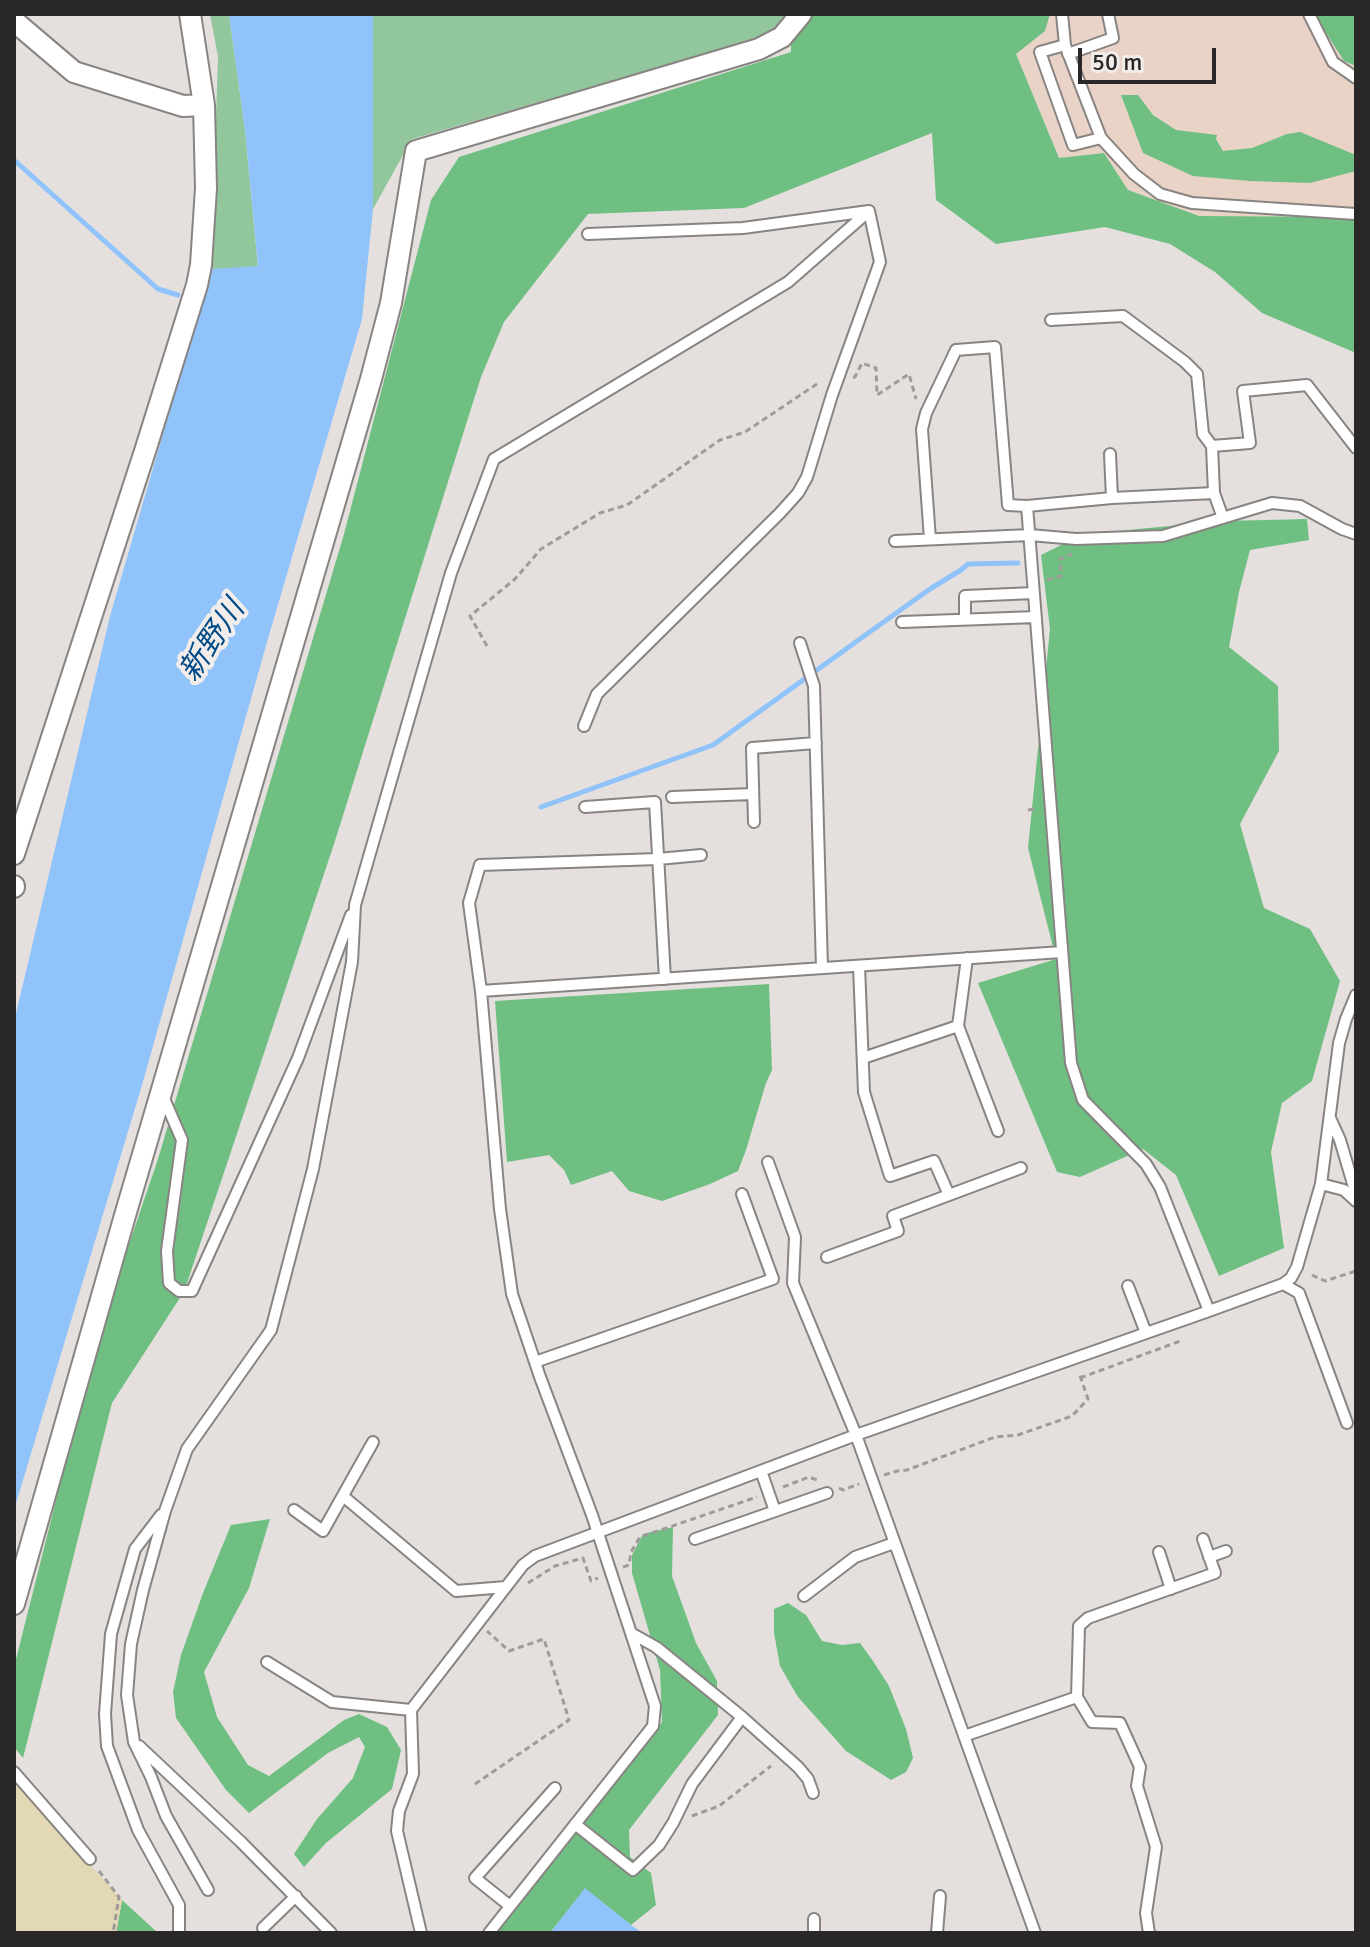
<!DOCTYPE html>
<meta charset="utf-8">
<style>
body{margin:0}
#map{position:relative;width:1370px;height:1947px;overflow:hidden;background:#e5e0de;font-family:Signika,sans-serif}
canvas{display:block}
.frame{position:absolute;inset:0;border:16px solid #292727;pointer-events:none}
.scale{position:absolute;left:1078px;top:48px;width:138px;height:36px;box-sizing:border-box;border:4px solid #292727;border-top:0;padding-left:10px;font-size:24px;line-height:28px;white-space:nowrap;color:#292727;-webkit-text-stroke:6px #f2edeb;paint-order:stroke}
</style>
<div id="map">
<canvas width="1370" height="1947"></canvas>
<div class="frame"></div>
<div class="scale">50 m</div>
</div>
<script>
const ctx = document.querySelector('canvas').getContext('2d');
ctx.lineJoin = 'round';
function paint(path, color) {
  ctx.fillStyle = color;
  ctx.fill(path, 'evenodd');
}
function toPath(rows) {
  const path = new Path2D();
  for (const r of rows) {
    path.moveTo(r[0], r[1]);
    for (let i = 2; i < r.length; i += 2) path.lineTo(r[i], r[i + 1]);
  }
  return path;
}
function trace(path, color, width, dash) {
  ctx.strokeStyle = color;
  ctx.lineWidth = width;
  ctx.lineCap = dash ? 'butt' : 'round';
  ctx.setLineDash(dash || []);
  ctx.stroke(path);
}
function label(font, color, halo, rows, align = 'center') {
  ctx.font = font + ' Signika,"Noto Sans JP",sans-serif';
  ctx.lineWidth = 8;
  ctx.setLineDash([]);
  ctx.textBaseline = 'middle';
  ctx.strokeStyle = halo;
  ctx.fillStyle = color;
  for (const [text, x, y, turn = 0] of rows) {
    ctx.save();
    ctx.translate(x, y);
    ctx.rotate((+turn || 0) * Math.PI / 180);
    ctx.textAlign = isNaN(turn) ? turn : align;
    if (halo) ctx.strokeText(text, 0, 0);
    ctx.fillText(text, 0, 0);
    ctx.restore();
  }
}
const commercial = toPath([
 [1050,14,1314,14,1344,61,1356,66,1356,217,1199,216,1128,190,1104,153,1059,158,1016,54,1045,31]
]);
const green = toPath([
 [210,14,229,14,245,130,258,267,211,269,218,57],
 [373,14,791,14,773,34,412,139,373,209]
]);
const forest = toPath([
 [791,14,1050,14,1045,31,1016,54,1059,158,1104,153,1128,190,1199,216,1356,217,1356,353,1262,313,1215,272,1170,244,1105,227,996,244,936,200,932,133,744,208,588,214,504,322,481,377,334,844,191,1271,185,1290,112,1403,23,1758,14,1747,14,1667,97,1338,158,1159,344,534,431,200,459,157,791,52],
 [1314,14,1356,14,1356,66,1344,61],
 [1121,95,1138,95,1153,115,1176,130,1217,135,1216,139,1223,151,1252,148,1287,134,1300,132,1356,155,1356,171,1310,183,1250,181,1193,176,1143,153],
 [1307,519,1309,540,1250,550,1239,592,1229,647,1278,686,1279,751,1240,824,1264,908,1310,929,1340,981,1312,1081,1282,1103,1271,1152,1284,1248,1219,1276,1176,1175,1143,1149,1080,1177,1057,1172,978,983,1056,959,1028,848,1050,629,1041,555,1077,537,1096,533,1222,521],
 [769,984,772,1070,766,1083,746,1150,738,1171,710,1184,662,1201,629,1191,612,1171,571,1185,564,1170,549,1155,507,1162,495,1001],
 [270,1519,249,1588,204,1672,217,1717,248,1765,269,1776,344,1720,359,1714,387,1727,401,1750,392,1789,326,1843,304,1867,294,1854,317,1819,353,1778,365,1747,359,1737,328,1753,249,1813,226,1790,176,1718,173,1692,181,1655,203,1593,231,1525],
 [673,1527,672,1576,696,1643,717,1681,718,1715,629,1830,630,1857,651,1873,656,1905,631,1925,585,1889,550,1933,493,1933,662,1722,660,1670,632,1573,632,1555,643,1534],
 [788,1603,806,1615,822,1641,842,1645,860,1643,873,1661,889,1686,906,1729,913,1758,906,1772,891,1780,846,1751,798,1697,780,1666,774,1633,774,1609],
 [122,1900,158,1933,116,1933]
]);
const sand = toPath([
 [14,1782,122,1900,116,1933,14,1933]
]);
const water = toPath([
 [229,14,373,14,373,209,362,319,267,642,142,1085,14,1510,14,1022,110,616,211,269,258,266,245,130],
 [585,1888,631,1925,642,1933,550,1933]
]);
const stream = toPath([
 [14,160,158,289,178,295],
 [541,807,713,745,871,631,930,589,961,570,968,564,1018,563]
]);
const path = toPath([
 [853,377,855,377,862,363,876,368,877,395,909,374,916,399],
 [1047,580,1061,576,1060,559,1072,554],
 [487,646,470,616,515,579,541,549,600,513,627,505,720,440,745,432,820,382],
 [1028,810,1037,809],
 [1312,1275,1325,1281,1356,1271],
 [1080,1378,1183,1340],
 [884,1475,897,1471,907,1470,995,1437,1018,1435,1072,1416,1088,1399,1079,1373],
 [783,1487,809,1477,817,1480],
 [839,1488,843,1490,859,1484],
 [623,1567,629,1565,631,1552,640,1537,757,1497],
 [528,1583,555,1566,583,1558,591,1581,598,1578],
 [475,1784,569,1720,544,1639,509,1651,487,1631],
 [692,1816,719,1806,771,1766],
 [99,1871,119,1897,113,1933]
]);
const lane = toPath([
 [1062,14,1065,45,1101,138,1073,145,1040,52,1065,45],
 [1309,14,1333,62,1356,78],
 [1068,54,1113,38,1108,14],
 [1101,138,1134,174,1160,194,1192,203,1356,214],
 [1212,446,1250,443,1243,391,1307,385,1356,448],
 [1110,454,1112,498],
 [1214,493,1223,518],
 [1027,506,1071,1063,1083,1100,1146,1164,1160,1187,1209,1311],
 [930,539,922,429,926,413,956,350,995,347,1008,505,1027,506,1112,498,1214,493,1212,446,1203,434,1197,374,1185,362,1123,316,1051,320],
 [895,541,1030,535,1076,539,1163,536,1272,503,1300,506,1342,529,1356,534],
 [965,619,965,596,1034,593],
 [902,622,1036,617],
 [800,643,814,686,822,968],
 [584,726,597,694,780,513,798,493,807,477,832,395,880,262,869,211,743,228,588,234],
 [672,797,753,794],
 [585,807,655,802,665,979],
 [754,822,752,748,816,743],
 [859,966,864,1092,890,1176,934,1161,949,1195],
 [481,991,1062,952],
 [958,1026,998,1131],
 [863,1058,958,1026,967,958],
 [162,1094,182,1140,167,1251,169,1283,179,1291,192,1291,298,1058,351,915],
 [1331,1120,1340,1140,1356,1194],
 [768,1162,795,1237,793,1283,856,1435,1035,1933],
 [1321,1184,1344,1190,1356,1201],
 [827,1257,898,1231,893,1216,1021,1168],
 [1283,1284,1299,1293,1347,1423],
 [1128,1286,1146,1333],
 [535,1362,773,1279,742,1194],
 [761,1471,775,1511],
 [343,1496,456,1591,506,1587],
 [294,1510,323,1531,373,1442],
 [161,1515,135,1549,111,1634,105,1714,107,1746,138,1830,179,1905,179,1933],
 [695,1539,827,1493],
 [1159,1552,1171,1589],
 [1209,1557,1226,1551],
 [804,1596,855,1557,894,1543],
 [631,1633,656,1647,742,1717,798,1767,808,1779,813,1793],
 [267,1662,332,1702,411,1710],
 [964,1736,1077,1697],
 [139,1746,241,1842,331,1933],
 [14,1772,90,1859],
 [575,1824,633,1870,659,1845,673,1823,692,1784,742,1717],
 [208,1890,166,1816,151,1777,134,1742,127,1695,131,1644,143,1590,165,1511,187,1449,271,1330,313,1169,352,962,355,905,451,573,494,459,788,282,869,211],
 [510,1906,475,1878,555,1788],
 [263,1928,296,1896],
 [421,1933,397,1831,399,1811,413,1774,411,1710,523,1565,535,1556,856,1435,1209,1311,1283,1284,1291,1278,1297,1267,1321,1184,1339,1043,1346,1019,1356,995],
 [489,1933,653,1726,655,1706,592,1515,540,1377,512,1294,500,1209,481,991,469,903,480,865,658,859,701,855],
 [814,1933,814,1919],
 [937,1933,940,1896],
 [1149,1933,1146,1913,1156,1847,1137,1786,1140,1767,1120,1723,1092,1722,1077,1697,1079,1626,1088,1618,1215,1573,1203,1539]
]);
const street = toPath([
 [14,21,74,72,183,106,204,105],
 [14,854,146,448,197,285,201,265,206,188,204,105,190,14],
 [14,886,14,887],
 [14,1604,126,1212,371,379,391,303,416,151,759,49,782,37,801,14]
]);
const waterNames = [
 ["新野川",213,641,-56]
];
paint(commercial, '#e8d3c6');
paint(green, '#92c69d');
paint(forest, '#6fbf82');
paint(sand, '#e2d8b3');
paint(water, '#90c3fa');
trace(stream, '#90c3fa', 5);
trace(lane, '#888482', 14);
trace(street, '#888482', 24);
trace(path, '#9f9b9a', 3, [6, 4]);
trace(lane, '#fff', 10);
trace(street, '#fff', 20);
label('italic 30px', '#004b87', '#f2edeb', waterNames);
</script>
